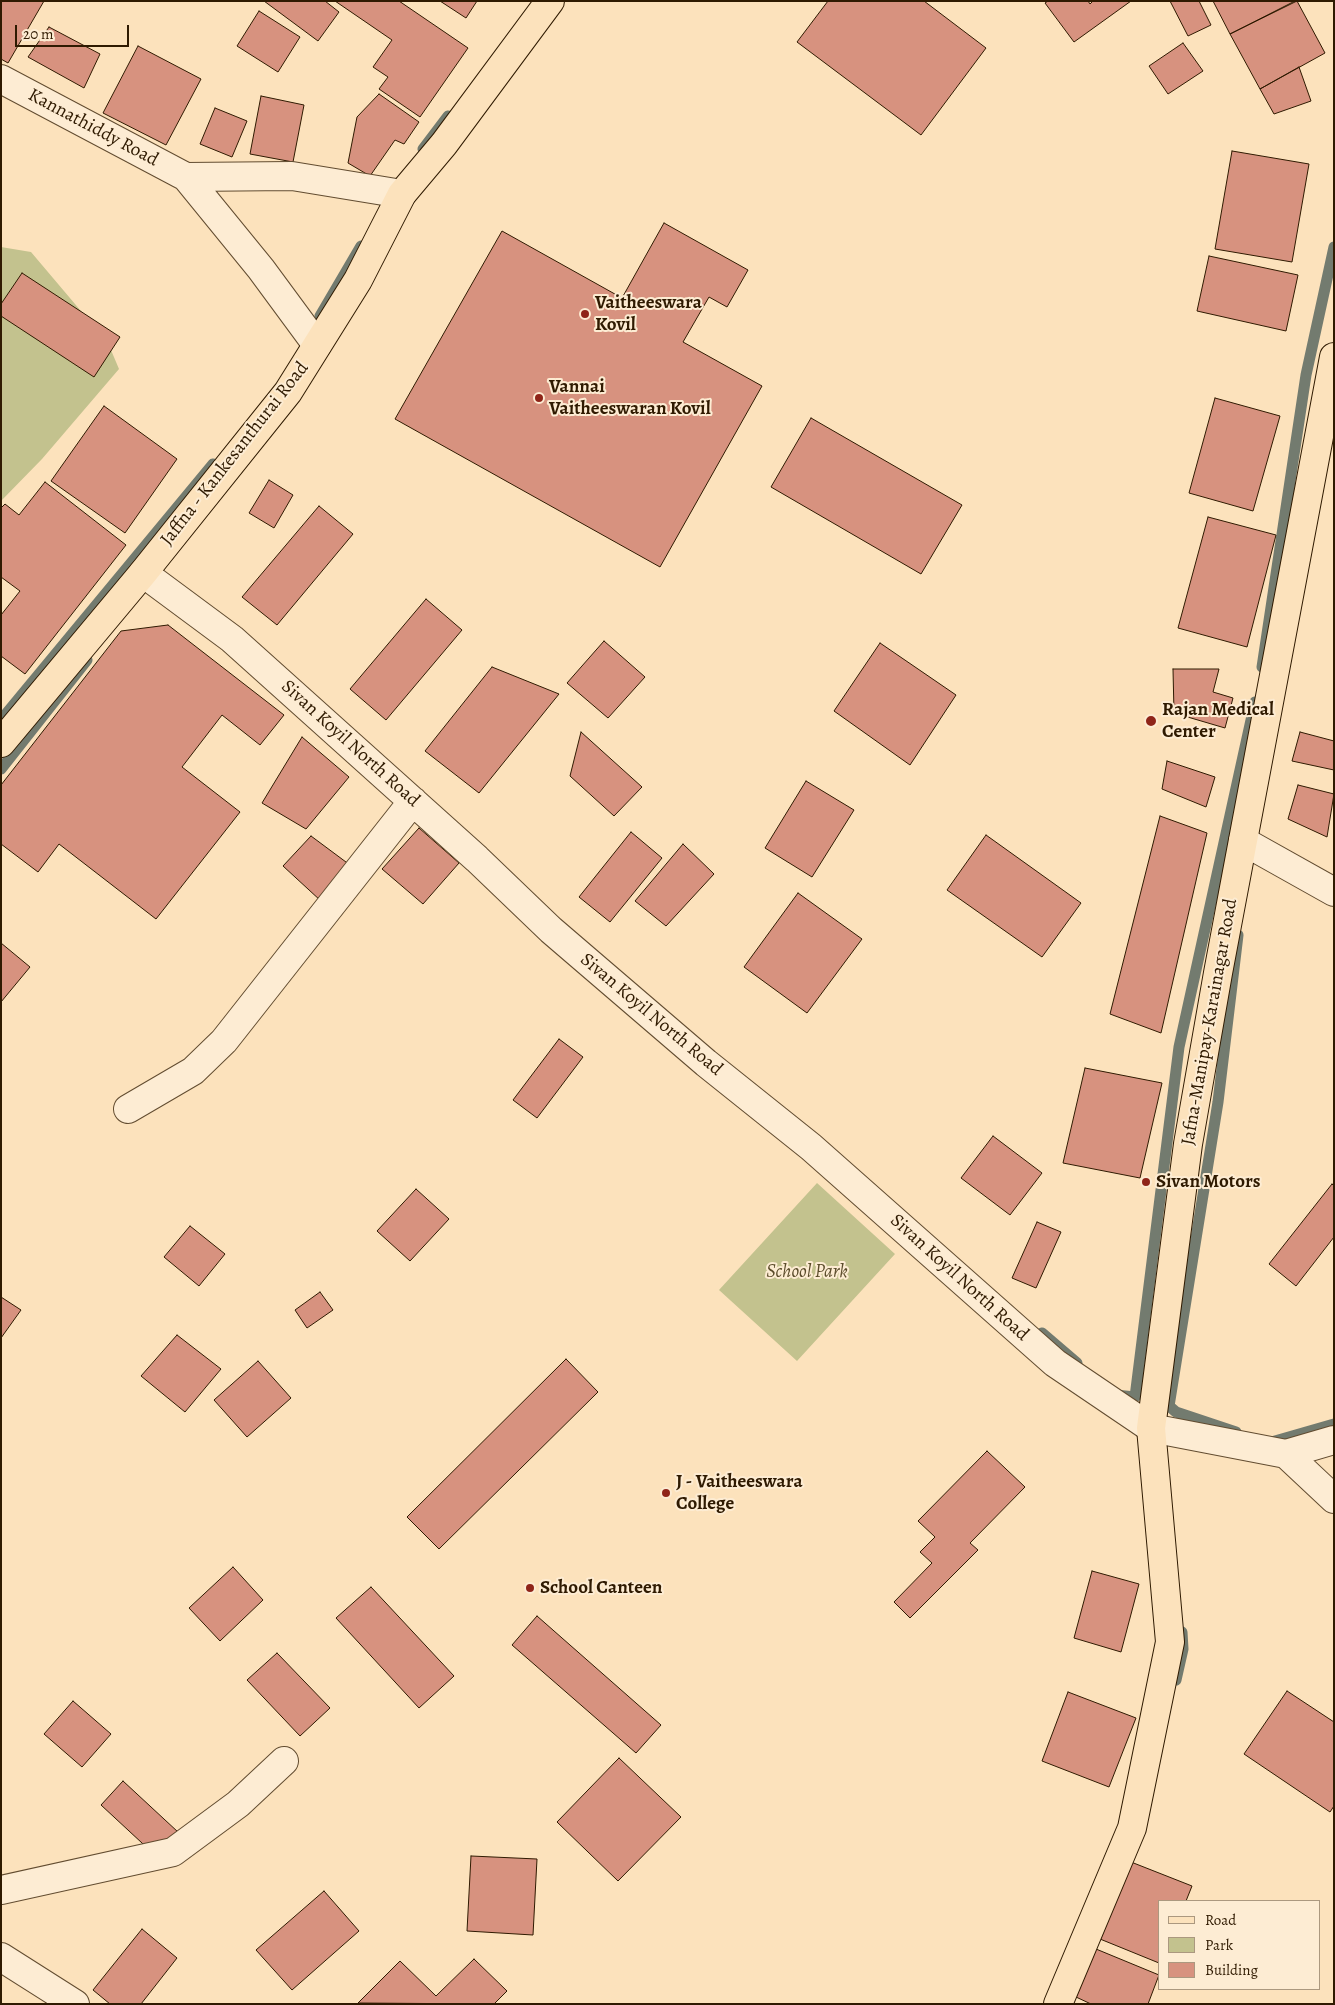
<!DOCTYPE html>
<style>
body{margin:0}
#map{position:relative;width:1335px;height:2005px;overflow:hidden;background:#fce2bc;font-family:Alegreya,serif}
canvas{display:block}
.frame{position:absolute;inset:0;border:2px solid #2f1a01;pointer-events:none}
.legend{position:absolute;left:1158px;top:1900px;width:162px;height:90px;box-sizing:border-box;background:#fdecd3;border:1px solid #ab987f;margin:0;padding:6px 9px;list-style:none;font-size:15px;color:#2f1a01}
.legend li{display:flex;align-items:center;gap:10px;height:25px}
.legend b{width:25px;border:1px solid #ab987f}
.scale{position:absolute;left:15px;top:25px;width:114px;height:22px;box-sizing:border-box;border:2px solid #2f1a01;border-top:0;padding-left:6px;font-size:15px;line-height:18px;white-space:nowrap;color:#2f1a01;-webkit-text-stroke:4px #fdecd3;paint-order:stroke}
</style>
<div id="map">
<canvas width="1335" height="2005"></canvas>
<div class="frame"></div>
<ul class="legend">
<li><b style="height:6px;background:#fce2bc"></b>Road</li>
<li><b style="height:14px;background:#c3c28e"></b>Park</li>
<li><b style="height:14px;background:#d7927f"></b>Building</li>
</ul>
<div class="scale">20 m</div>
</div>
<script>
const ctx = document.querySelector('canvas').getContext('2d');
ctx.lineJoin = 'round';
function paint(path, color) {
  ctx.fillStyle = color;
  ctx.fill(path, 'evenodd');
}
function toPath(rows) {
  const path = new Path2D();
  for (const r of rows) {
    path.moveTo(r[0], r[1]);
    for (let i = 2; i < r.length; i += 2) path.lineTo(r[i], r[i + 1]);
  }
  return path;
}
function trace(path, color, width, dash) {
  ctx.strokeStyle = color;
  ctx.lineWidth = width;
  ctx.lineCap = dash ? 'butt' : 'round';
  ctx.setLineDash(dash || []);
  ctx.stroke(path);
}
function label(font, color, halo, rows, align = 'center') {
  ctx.font = font + ' Alegreya,serif';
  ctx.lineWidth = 4;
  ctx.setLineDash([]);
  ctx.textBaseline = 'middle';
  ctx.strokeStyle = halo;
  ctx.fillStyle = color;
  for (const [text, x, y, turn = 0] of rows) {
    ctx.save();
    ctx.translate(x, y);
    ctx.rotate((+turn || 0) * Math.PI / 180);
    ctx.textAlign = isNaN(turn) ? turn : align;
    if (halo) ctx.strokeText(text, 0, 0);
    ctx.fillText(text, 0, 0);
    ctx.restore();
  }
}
const green = toPath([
 [1,247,31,252,108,343,119,369,42,459,1,501],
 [817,1183,895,1254,797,1361,719,1290]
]);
const stream = toPath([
 [423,149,448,116],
 [320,316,361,246],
 [1262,667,1306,375,1334,247],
 [1,720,213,464],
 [1,769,87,660],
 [1042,1333,1077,1363],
 [1115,1395,1135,1397,1179,1047,1255,702],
 [1236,1432,1176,1412,1169,1406,1218,1102,1238,935],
 [1268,1443,1334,1424],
 [1176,1680,1183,1649,1182,1632]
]);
const building = toPath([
 [1,1,44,1,8,63,1,59,1,1],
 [264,1,325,1,339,12,318,41,264,1],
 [335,1,399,1,468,48,420,117,379,89,388,77,373,67,392,40,335,1],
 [440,1,477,1,466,18,440,1],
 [828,1,924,1,986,48,921,135,797,42,828,1],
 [1048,1,1088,1,1090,4,1093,1,1131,1,1074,42,1045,3,1048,1],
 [1170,1,1199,1,1211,25,1188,36,1170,1],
 [1213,1,1295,1,1230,34,1213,1],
 [1297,1,1325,53,1260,89,1230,34,1297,1],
 [259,11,300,37,278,72,237,46,259,11],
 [49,27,100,54,84,88,28,57,49,27],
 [1183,43,1203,71,1168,94,1149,66,1183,43],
 [138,46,201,79,166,145,103,113,138,46],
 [1299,67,1311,101,1274,114,1260,89,1299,67],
 [379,94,419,122,404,144,395,140,370,176,348,163,357,117,379,94],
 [261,96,304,105,293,162,250,154,261,96],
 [215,108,247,121,232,157,200,144,215,108],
 [1232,151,1309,164,1292,262,1215,249,1232,151],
 [664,223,748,270,727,307,709,297,683,342,762,386,660,567,395,419,502,231,622,298,664,223],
 [1209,256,1298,275,1286,331,1197,311,1209,256],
 [22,273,120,337,94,377,1,316,1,304,22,273],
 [1215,398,1280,416,1253,511,1189,493,1215,398],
 [104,406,177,459,125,533,51,481,104,406],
 [811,418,962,505,921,574,771,487,811,418],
 [269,480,293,495,274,528,249,513,269,480],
 [45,482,126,545,25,674,1,656,1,615,20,591,1,577,1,508,5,504,19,515,45,482],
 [319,506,353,534,277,625,242,597,319,506],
 [1208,517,1276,535,1247,647,1178,628,1208,517],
 [426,599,462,630,386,720,350,689,426,599],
 [168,625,284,715,260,745,222,715,182,767,240,812,156,919,59,844,38,872,1,844,1,785,121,631,168,625],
 [604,641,645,677,608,718,567,683,604,641],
 [880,643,956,695,910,765,834,711,880,643],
 [492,667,559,694,479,793,425,751,492,667],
 [1173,669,1219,669,1213,692,1233,698,1225,728,1174,713,1173,669],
 [581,732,642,787,614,816,570,776,581,732],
 [1300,732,1334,741,1334,770,1292,761,1300,732],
 [302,737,349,777,306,829,262,803,302,737],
 [1167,761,1215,777,1206,807,1162,789,1167,761],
 [806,781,854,810,812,877,765,848,806,781],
 [1298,785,1334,794,1327,837,1288,819,1298,785],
 [1160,816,1207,833,1161,1033,1110,1014,1160,816],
 [419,828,459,863,423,904,382,869,419,828],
 [631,832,662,858,610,922,579,897,631,832],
 [986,835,1081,903,1042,957,947,890,986,835],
 [311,836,354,868,321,901,283,866,311,836],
 [683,844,714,874,666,926,635,901,683,844],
 [798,893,862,939,807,1013,744,967,798,893],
 [1,943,30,967,1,1002,1,943],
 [559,1039,583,1057,537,1118,513,1100,559,1039],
 [1085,1068,1162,1083,1140,1178,1063,1163,1085,1068],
 [993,1136,1042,1173,1010,1215,961,1178,993,1136],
 [1332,1184,1334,1186,1334,1237,1296,1286,1269,1264,1332,1184],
 [416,1189,449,1219,410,1261,377,1231,416,1189],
 [1037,1222,1061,1232,1036,1288,1012,1278,1037,1222],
 [190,1226,225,1254,199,1286,164,1257,190,1226],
 [320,1292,333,1310,307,1328,295,1310,320,1292],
 [1,1297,21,1310,1,1338,1,1297],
 [177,1335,221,1369,185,1412,141,1376,177,1335],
 [566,1359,598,1392,439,1549,407,1517,566,1359],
 [258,1361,291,1398,247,1437,214,1400,258,1361],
 [987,1451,1025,1487,970,1543,978,1550,910,1618,894,1602,932,1563,920,1552,935,1537,918,1521,987,1451],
 [233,1567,263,1600,220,1641,189,1608,233,1567],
 [1092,1571,1139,1584,1121,1652,1074,1638,1092,1571],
 [371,1587,454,1676,419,1708,336,1618,371,1587],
 [537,1616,661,1725,636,1753,512,1645,537,1616],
 [277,1653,330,1708,300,1736,247,1680,277,1653],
 [1287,1691,1334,1722,1334,1806,1330,1812,1244,1754,1287,1691],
 [1068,1692,1136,1718,1109,1787,1042,1761,1068,1692],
 [73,1701,111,1734,82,1767,44,1734,73,1701],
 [619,1758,681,1817,618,1881,557,1822,619,1758],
 [123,1781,178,1832,156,1856,101,1805,123,1781],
 [471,1856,537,1859,533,1935,467,1931,471,1856],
 [1131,1862,1192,1886,1186,1901,1159,1901,1159,1963,1100,1939,1131,1862],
 [324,1891,359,1931,292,1990,256,1950,324,1891],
 [142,1929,177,1958,141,2004,110,2004,93,1990,142,1929],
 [1096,1949,1159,1975,1148,2004,1091,2004,1076,1997,1096,1949],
 [474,1959,507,1991,494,2004,358,2003,400,1961,436,1996,474,1959]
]);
const minor = toPath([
 [1,79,186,177],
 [317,345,261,269,186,177,292,176,402,194],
 [143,573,232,639,477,859,551,930,706,1063,811,1147,1055,1363,1151,1428,1286,1454,1334,1440],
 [1243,841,1334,892],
 [128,1109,193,1071,224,1041,413,801],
 [1286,1454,1334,1499],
 [1,1890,173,1852,238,1804,284,1761],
 [1,1957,75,2004]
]);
const major = toPath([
 [1,743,143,573,288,392,358,280,402,194,444,144,550,1],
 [1058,2004,1132,1828,1170,1642,1151,1428,1188,1144,1218,973,1334,357]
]);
const markers = [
 [585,314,5,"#8f2418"],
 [539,398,5,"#8f2418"],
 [1151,721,6,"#8f2418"],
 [1146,1182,5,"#8f2418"],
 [666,1493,5,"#8f2418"],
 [530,1588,5,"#8f2418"]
];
const streetNames = [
 ["Kannathiddy Road",93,128,28],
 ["Jaffna - Kankesanthurai Road",235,454,-52],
 ["Sivan Koyil North Road",350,744,42],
 ["Sivan Koyil North Road",651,1015,40],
 ["Jafna-Manipay-Karainagar Road",1210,1022,-80],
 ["Sivan Koyil North Road",959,1278,42]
];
const poiNames = [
 ["Vaitheeswara",595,303],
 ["Kovil",595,325],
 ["Vannai",549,387],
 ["Vaitheeswaran Kovil",549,409],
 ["Rajan Medical",1162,710],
 ["Center",1162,732],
 ["Sivan Motors",1156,1182],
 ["J - Vaitheeswara",676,1482],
 ["College",676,1504],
 ["School Canteen",540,1588]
];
const parkNames = [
 ["School Park",807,1272]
];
paint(green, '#c3c28e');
trace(stream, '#737b6f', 11);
paint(building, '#d7927f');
trace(building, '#2f1a01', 1);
trace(minor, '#624c30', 30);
trace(major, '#2f1a01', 30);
trace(minor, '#fdecd3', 28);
trace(major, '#fce2bc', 28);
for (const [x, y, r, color] of markers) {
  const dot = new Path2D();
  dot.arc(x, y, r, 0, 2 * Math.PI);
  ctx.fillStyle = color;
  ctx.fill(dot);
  trace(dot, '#fdecd3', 2);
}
label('19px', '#2f1a01', '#fdecd3', streetNames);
label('bold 19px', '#2f1a01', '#fdecd3', poiNames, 'left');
label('italic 19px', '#5b4c2b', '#fdecd3', parkNames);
</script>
